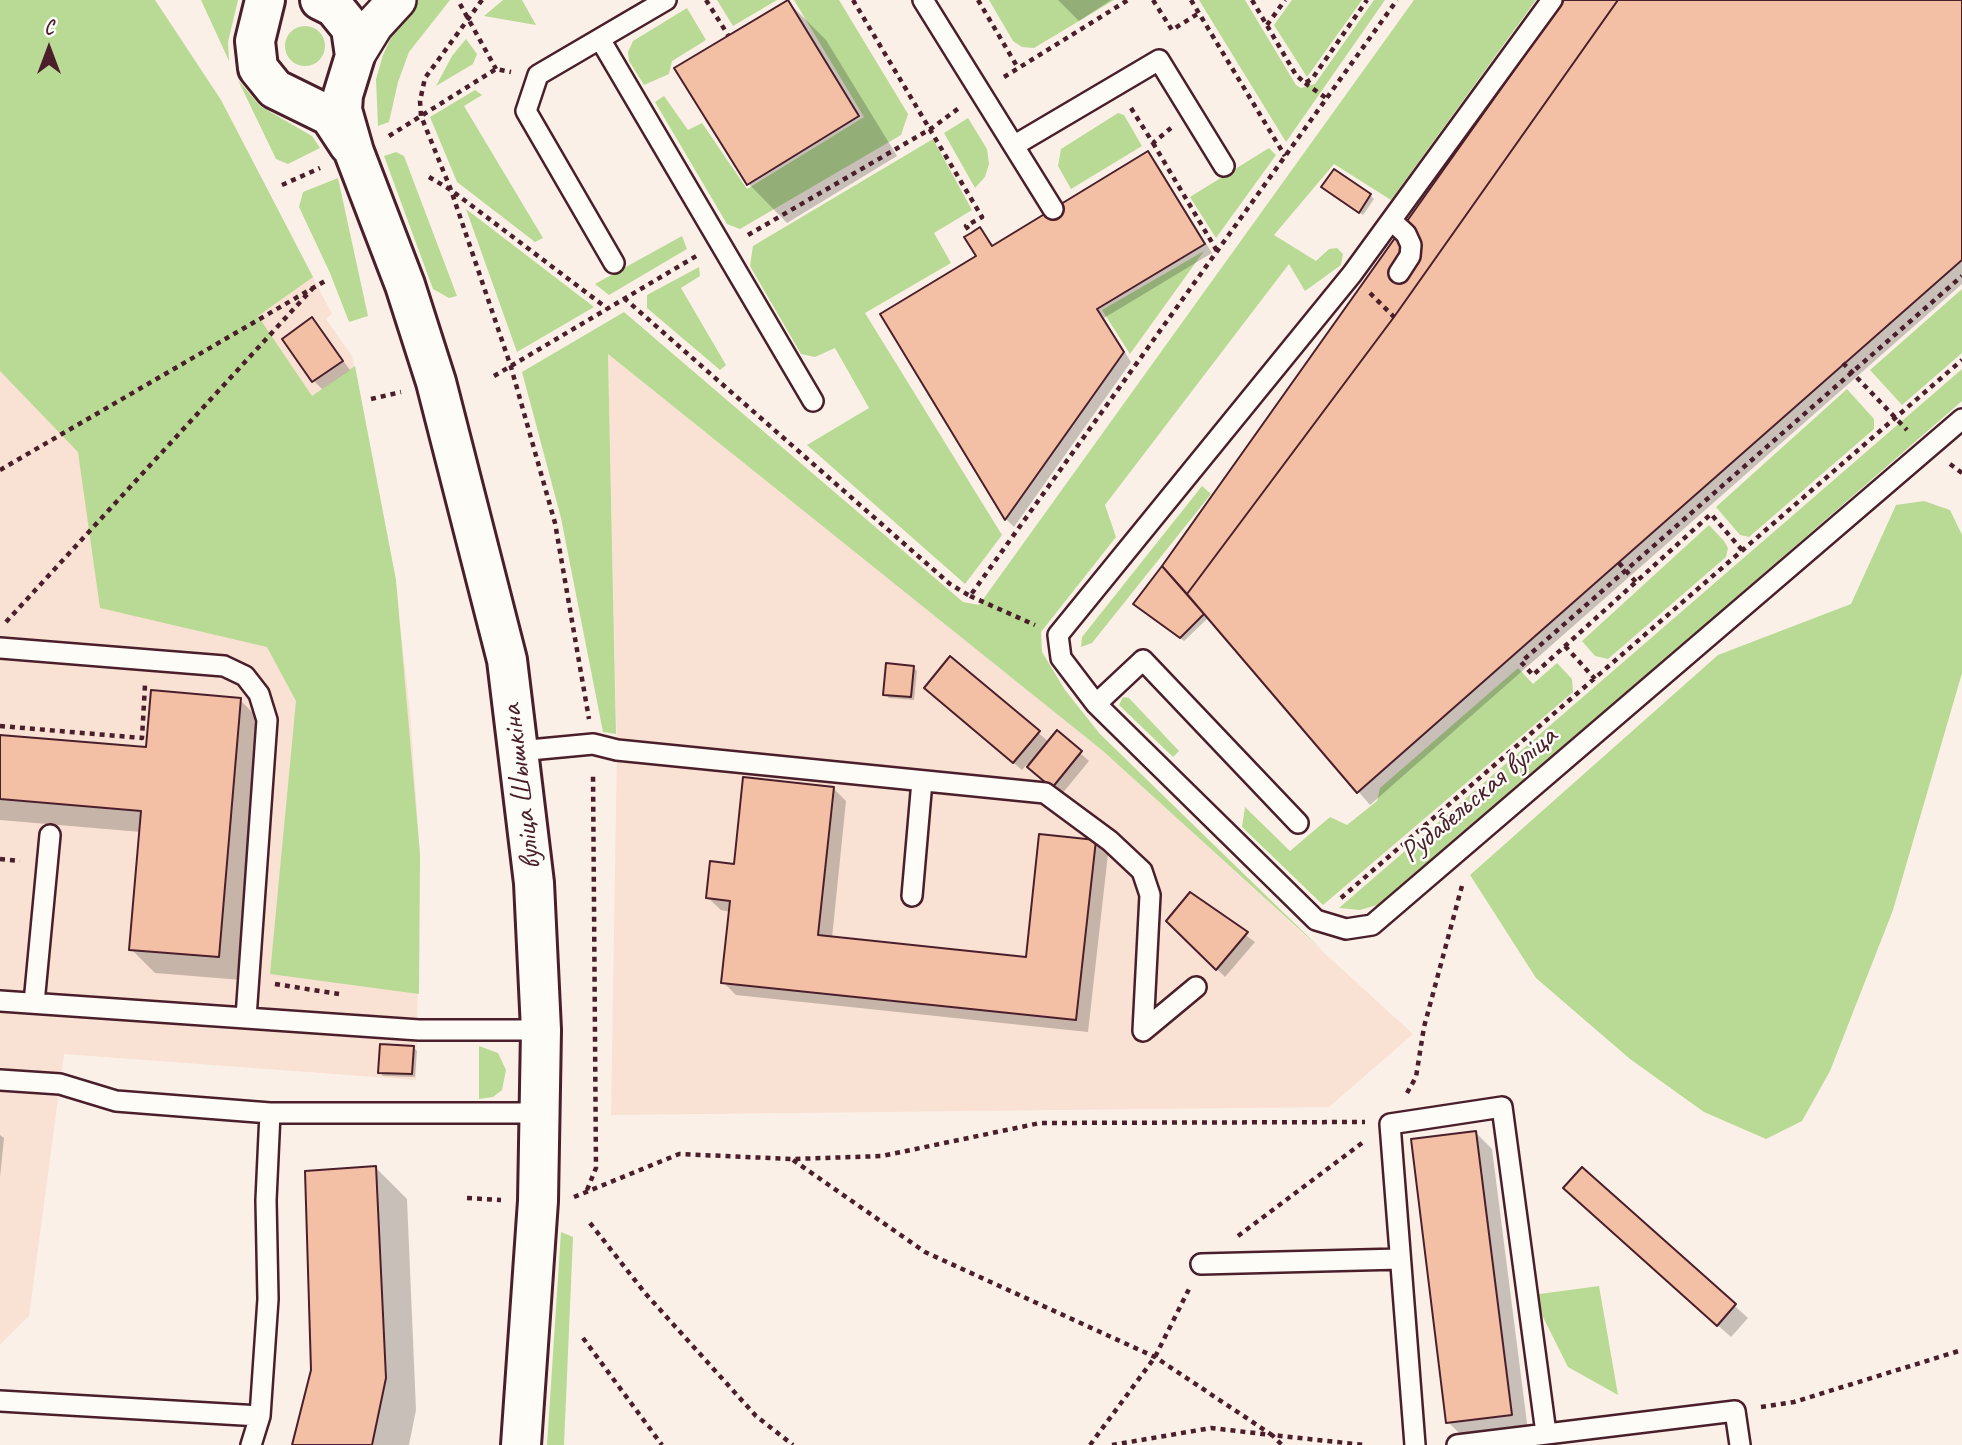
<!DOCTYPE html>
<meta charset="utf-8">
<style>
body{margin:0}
#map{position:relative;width:1962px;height:1445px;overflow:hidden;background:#fbf0e7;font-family:Caveat,sans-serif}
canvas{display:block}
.north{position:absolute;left:14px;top:14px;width:70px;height:70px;-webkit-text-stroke:5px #fdfcf7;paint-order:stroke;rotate:0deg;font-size:19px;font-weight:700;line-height:28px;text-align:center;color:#4a1f2b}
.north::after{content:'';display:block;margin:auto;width:24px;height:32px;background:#4a1f2b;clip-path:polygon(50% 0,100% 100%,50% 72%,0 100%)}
</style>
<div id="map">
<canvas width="1962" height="1445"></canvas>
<div class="north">С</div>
</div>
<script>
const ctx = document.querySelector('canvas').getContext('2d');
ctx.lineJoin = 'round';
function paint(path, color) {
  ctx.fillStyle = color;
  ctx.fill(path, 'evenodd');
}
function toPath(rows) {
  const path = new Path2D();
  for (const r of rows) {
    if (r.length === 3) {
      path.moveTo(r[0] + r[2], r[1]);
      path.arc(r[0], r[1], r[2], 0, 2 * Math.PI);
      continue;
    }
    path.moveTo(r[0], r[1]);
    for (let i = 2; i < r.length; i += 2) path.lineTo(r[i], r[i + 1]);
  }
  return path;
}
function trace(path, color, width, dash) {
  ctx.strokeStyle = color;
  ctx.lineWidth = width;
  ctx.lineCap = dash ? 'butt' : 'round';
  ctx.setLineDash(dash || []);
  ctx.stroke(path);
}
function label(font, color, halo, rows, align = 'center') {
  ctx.font = font + ' Caveat,sans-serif';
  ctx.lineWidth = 5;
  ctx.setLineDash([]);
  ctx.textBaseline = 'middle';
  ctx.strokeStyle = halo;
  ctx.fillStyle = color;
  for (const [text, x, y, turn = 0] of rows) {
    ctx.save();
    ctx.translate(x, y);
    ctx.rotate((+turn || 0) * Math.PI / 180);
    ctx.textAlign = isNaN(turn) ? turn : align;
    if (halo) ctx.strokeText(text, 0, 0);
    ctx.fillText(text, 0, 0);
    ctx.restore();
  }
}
const built = toPath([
 [0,0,155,0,221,100,332,314,326,319,352,356,395,580,410,712,420,854,416,1080,64,1054,29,1316,0,1345],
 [608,354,1103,751,1413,1034,1329,1107,611,1115,617,750]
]);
const green = toPath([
 [0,0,155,0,221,100,313,277,258,316,312,396,355,366,396,580,420,854,419,994,270,974,296,701,267,647,100,608,78,452,0,371],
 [201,0,238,0,228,42,229,61],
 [418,0,450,0,409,52,398,82,389,122,378,126,376,79,383,55,394,31],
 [503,0,522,0,536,25,484,16],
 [717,0,777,0,733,26],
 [794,0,839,0,908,114,901,135,740,229,727,224,655,102,664,96,688,130,702,123,747,189,864,117],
 [989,0,1114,0,1034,48,1022,47,1013,41],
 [1199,0,1245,0,1296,85,1301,88,1315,84,1374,0,1385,0,1286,142],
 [1292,0,1362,0,1307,77,1274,25],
 [1414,0,1536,0,1391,200,1334,164,1274,235,1316,261,1329,249,1337,248,1343,254,1341,265,1305,291,1289,264,1105,505,1116,537,1041,632,1042,652,1065,690,1100,734,1322,950,1103,751,608,354,616,734,603,732,561,518,522,372,624,312,963,602,979,605],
 [687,8,706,40,672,61,669,74,644,85,629,61,628,52,633,41],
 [305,46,20],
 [466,39,477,54,473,64,436,86,452,56],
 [238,80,260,106,312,136,320,148,288,164,276,159],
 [475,90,482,95,464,106,543,238,535,242,457,182,430,117],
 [1118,113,1124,115,1142,146,1071,189,1058,166,1061,149],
 [968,118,987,149,989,164,985,177,975,188,944,133],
 [933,139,972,210,934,233,951,263,865,313,1002,535,965,584,807,445,869,408,835,348,815,357,801,354,750,266,753,246],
 [1269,148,1276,155,1216,238,1190,197],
 [396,152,404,156,457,296,449,298,433,289,384,156],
 [338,178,368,316,349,322,330,273,299,207,303,192],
 [466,209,594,307,517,352],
 [682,236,687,249,609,295,595,284],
 [1204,251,1130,354,1102,310],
 [699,267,700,276,681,288,726,365,720,370,647,308,647,295],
 [1962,289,1962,353,1902,405,1870,370],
 [1962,369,1962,401,1494,808,1381,904,1360,910,1339,908],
 [1847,389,1874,419,1874,429,1749,537,1740,535,1716,507],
 [1202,486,1211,494,1092,643,1081,647,1082,637],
 [1924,501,1950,510,1962,535,1962,673,1893,910,1830,1071,1802,1121,1766,1139,1704,1112,1630,1059,1536,978,1470,875,1718,655,1851,604,1896,505],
 [1709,525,1724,541,1728,548,1726,557,1608,659,1595,656,1582,641],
 [1557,663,1572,679,1573,692,1323,905,1242,827,1245,807,1290,851,1330,817,1347,825,1377,801,1380,788,1518,668,1533,684],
 [1123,697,1129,698,1179,751,1173,757,1119,705],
 [479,1046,498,1053,506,1070,502,1090,493,1097,479,1099],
 [561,1232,573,1237,564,1445,547,1445],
 [1599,1286,1618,1395,1568,1367,1532,1295]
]);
const shadow = toPath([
 [1058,0,1111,0,1079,21],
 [1566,0,1962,0,1962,284,1370,805,1209,617,1184,641,1135,604],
 [787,1,826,40,897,156,787,223,748,183],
 [1148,153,1156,162,1212,253,1104,318,1131,362,1014,527,1006,519,882,315,978,257,980,230,994,246],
 [1327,190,1370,195,1374,199,1363,215],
 [312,319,350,370,322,389,314,381],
 [951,659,1049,742,1057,733,1089,761,1061,795,1027,764,1022,770,934,696],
 [913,667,917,671,914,700,889,698,885,694],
 [240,700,264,724,242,980,155,973,131,949,141,832,0,820,0,736,148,749],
 [833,788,846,801,832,938,1027,959,1095,841,1108,854,1088,1032,736,995,723,982,730,912,721,910,708,898,736,865],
 [1191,895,1255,942,1225,977,1168,920],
 [413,1047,417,1051,415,1077,383,1076,380,1072],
 [1475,1132,1492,1149,1528,1431,1465,1439,1448,1422],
 [0,1135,4,1138,0,1177],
 [376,1168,407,1199,416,1410,409,1445,292,1445],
 [1583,1169,1748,1318,1731,1337,1578,1201]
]);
const building = toPath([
 [788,0,859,116,747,185,674,68,788,0],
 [1564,0,1618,0,1394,317,1187,594,1162,566,1564,0],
 [1618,0,1962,0,1962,260,1357,793,1187,594,1394,317,1618,0],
 [1148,151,1205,244,1097,309,1124,352,1005,520,880,314,976,256,964,237,971,233,980,227,992,246,1148,151],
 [1334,169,1371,194,1359,213,1321,187,1334,169],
 [312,317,343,361,312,382,282,339,312,317],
 [1162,566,1204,614,1180,638,1133,604,1162,566],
 [950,656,1040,731,1013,763,924,688,950,656],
 [886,663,914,666,911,697,883,695,886,663],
 [151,690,241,698,219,957,129,950,141,811,0,799,0,735,146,747,151,690],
 [1057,730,1082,751,1052,788,1027,767,1057,730],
 [743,777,834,787,818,935,1026,957,1039,834,1096,840,1076,1020,721,983,730,901,706,898,710,861,734,864,743,777],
 [1190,892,1248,932,1216,970,1166,921,1190,892],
 [380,1044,414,1046,412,1074,378,1073,380,1044],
 [1476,1131,1512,1415,1446,1423,1411,1139,1476,1131],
 [376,1166,386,1378,372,1445,292,1445,311,1370,305,1171,376,1166],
 [1582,1167,1736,1304,1717,1326,1563,1188,1582,1167]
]);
const path = toPath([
 [482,0,425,78,420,101,421,116,451,190,511,367,555,523,589,719],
 [706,0,728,35],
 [853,0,982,217,966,226,971,233],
 [978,0,1018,68],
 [1153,0,1172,30,1199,13],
 [1191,0,1285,156],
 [1252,0,1296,75,1305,83,1312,79,1367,0],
 [460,4,496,69],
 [1267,25,1285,0],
 [1004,77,1128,0],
 [1305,83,1326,98],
 [1131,108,1153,143,1171,128],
 [389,136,496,69,511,72],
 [1153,143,1217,251],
 [429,177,451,190,608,309],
 [282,185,320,168],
 [748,235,932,128,959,108],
 [1370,293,1394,317],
 [624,298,950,584,970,596,1397,0],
 [1843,363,1907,430],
 [494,376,698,255],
 [371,399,401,392],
 [1950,464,1962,473],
 [0,470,325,281],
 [1742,550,1711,514,1533,675,1521,662,1962,276],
 [1619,563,1636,582],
 [970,596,1035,625],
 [6,622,313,288],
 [1565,646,1595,679],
 [0,726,142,738,145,685],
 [0,859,20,861],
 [1341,898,1962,360],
 [275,984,339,994],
 [1407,1093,1416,1077,1424,1027,1463,882],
 [793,1160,925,1252,1155,1357,1272,1435,1364,1445],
 [587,1190,596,1168,593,773],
 [574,1197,679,1154,792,1159,882,1156,1040,1123,1365,1122],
 [467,1198,501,1200],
 [590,1223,645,1293,756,1416,793,1445],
 [1238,1236,1366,1140],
 [583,1338,662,1445],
 [1761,1407,1794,1402,1962,1350],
 [1090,1445,1155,1357,1190,1287],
 [1112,1445,1211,1428,1272,1435,1282,1445]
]);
const service = toPath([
 [923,0,1053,209],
 [1552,0,1352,274,1058,635,1061,658,1096,704,1316,920,1346,929,1372,925,1962,419],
 [600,39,813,401],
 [1015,145,1159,60,1224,166],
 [1392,221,1406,234,1411,245,1410,256,1399,273],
 [614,263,526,111,538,75,666,0],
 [0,648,224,666,245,676,259,694,267,720,246,1017],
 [1096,704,1143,660,1298,823],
 [519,751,593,744,617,750,1045,793,1110,841,1142,871,1150,895,1143,1031,1196,987],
 [912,896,922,781],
 [0,1001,419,1030,541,1030],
 [34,1003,50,835],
 [0,1080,60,1084,116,1101,270,1113,539,1113],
 [1201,1264,1400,1259],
 [0,1401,260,1416],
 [251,1445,260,1416,268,1299,266,1200,270,1113],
 [1415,1445,1390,1124,1502,1107,1546,1433],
 [1457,1445,1735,1411,1740,1445]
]);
const minor = toPath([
 [355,56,374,25,397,0]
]);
const secondary = toPath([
 [265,0,255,41,258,68,275,89,330,116,349,145],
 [320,0,334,7,351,28,355,56,343,95,342,110,354,152,405,285,436,382,507,660,534,883,541,1030,538,1201,521,1445]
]);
const streetNames = [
 ["вуліца Шышкіна",522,787,-97],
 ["Рудабельская вуліца",1479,795,-40]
];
paint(built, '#f9e1d3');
paint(green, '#b8da94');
paint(shadow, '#0003');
paint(building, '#f3bfa5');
trace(building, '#4a1f2b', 2);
trace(service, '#4a1f2b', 24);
trace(minor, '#4a1f2b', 42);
trace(secondary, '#4a1f2b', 44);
trace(path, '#4a1f2b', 4.5, [5, 5]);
trace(service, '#fdfcf7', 19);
trace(minor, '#fdfcf7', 37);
trace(secondary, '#fdfcf7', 38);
label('30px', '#4a1f2b', '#fdfcf7', streetNames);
</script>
